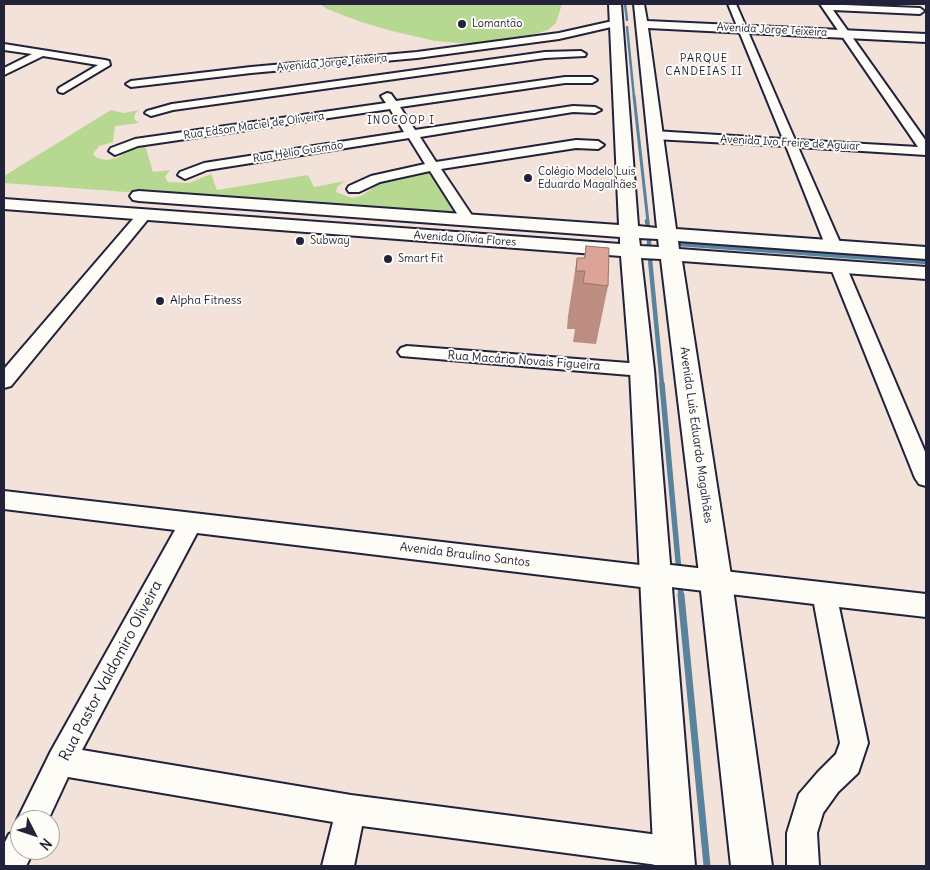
<!DOCTYPE html>
<meta charset="utf-8">
<style>
body{margin:0}
#map{position:relative;width:930px;height:870px;overflow:hidden;background:#f3e2da;font-family:Delius,sans-serif}
canvas{display:block}
.frame{position:absolute;inset:0;border:5px solid #22223b;pointer-events:none}
.north{position:absolute;left:10px;top:810px;width:50px;height:50px;box-sizing:border-box;background:#fdfcf7;border:1px solid #a5a5ac;border-radius:50%;rotate:131deg;font-size:14px;font-weight:700;line-height:20px;text-align:center;color:#22223b}
.north::after{content:'';display:block;margin:auto;width:18px;height:22px;background:#22223b;clip-path:polygon(50% 0,100% 100%,50% 72%,0 100%)}
</style>
<div id="map">
<canvas width="930" height="870"></canvas>
<div class="frame"></div>
<div class="north">N</div>
</div>
<script>
const ctx = document.querySelector('canvas').getContext('2d');
ctx.lineJoin = 'round';
function paint(path, color) {
  ctx.fillStyle = color;
  ctx.fill(path, 'evenodd');
}
function toPath(rows) {
  const path = new Path2D();
  for (const r of rows) {
    path.moveTo(r[0], r[1]);
    for (let i = 2; i < r.length; i += 2) path.lineTo(r[i], r[i + 1]);
  }
  return path;
}
function trace(path, color, width, dash) {
  ctx.strokeStyle = color;
  ctx.lineWidth = width;
  ctx.lineCap = dash ? 'butt' : 'round';
  ctx.setLineDash(dash || []);
  ctx.stroke(path);
}
function label(font, color, halo, rows, align = 'center') {
  ctx.font = font + ' Delius,sans-serif';
  ctx.lineWidth = 4;
  ctx.setLineDash([]);
  ctx.textBaseline = 'middle';
  ctx.strokeStyle = halo;
  ctx.fillStyle = color;
  for (const [text, x, y, turn = 0] of rows) {
    ctx.save();
    ctx.translate(x, y);
    ctx.rotate((+turn || 0) * Math.PI / 180);
    ctx.textAlign = isNaN(turn) ? turn : align;
    if (halo) ctx.strokeText(text, 0, 0);
    ctx.fillText(text, 0, 0);
    ctx.restore();
  }
}
const green = toPath([
 [320,4,562,4,556,23,548,30,522,38,470,44,435,41,392,31,361,22,327,9],
 [111,110,124,113,139,110,135,114,134,119,139,123,115,126,113,142,99,146,93,154,97,158,106,160,117,158,133,148,145,145,153,172,170,170,165,177,168,182,189,183,211,174,217,190,308,175,314,187,345,181,337,187,336,192,352,198,361,196,380,183,433,171,461,212,451,216,4,183,4,176]
]);
const streamFar4 = toPath([
 [625,4,627,20],
 [627,27,634,97]
]);
const streamFar3 = toPath([
 [634,96,648,222]
]);
const streamFar2 = toPath([
 [647,221,648,227],
 [649,237,649,248],
 [679,244,926,262],
 [650,259,662,385]
]);
const streamFar1 = toPath([
 [662,384,679,572],
 [680,583,681,596]
]);
const stream = toPath([
 [681,595,707,866]
]);
const minor = toPath([
 [728,4,736,4,795,140,918,147,820,4,920,8,924,11,920,14,833,10,926,141,926,155,798,147,842,247,839,250,829,250,826,247,786,146,654,139,648,135,654,131,783,139,728,4],
 [617,20,620,21,620,25,559,39,417,58,251,73,131,87,126,84,131,81,251,67,417,52,559,33,617,20],
 [4,44,105,60,109,61,110,65,63,93,59,92,58,90,59,88,98,65,43,56,4,75,4,68,32,54,4,50,4,44],
 [581,51,586,54,585,56,545,58,173,110,151,116,145,113,147,111,172,104,545,52,581,51],
 [565,77,592,77,597,80,592,83,565,83,400,107,415,130,573,106,595,107,601,110,595,113,573,112,420,137,436,162,576,140,598,141,604,145,598,149,576,148,441,169,475,220,473,223,468,224,463,223,430,171,380,182,359,192,349,192,347,189,349,186,371,176,425,164,409,138,207,170,185,179,178,175,180,172,204,163,404,132,390,109,138,146,115,155,109,151,111,148,135,139,386,103,381,96,387,93,391,94,396,101,565,77],
 [144,211,149,212,151,215,149,218,11,386,4,388,4,369,139,212,144,211],
 [838,261,843,263,846,266,926,454,926,486,919,484,915,478,830,266,833,263,838,261],
 [407,346,642,364,648,365,651,370,648,375,642,376,401,356,398,352,401,348,407,346],
 [4,491,657,567,671,565,926,594,926,617,839,607,868,743,858,773,838,792,823,813,817,833,819,866,787,866,787,833,799,794,818,772,836,754,840,743,814,604,671,587,657,589,197,533,82,750,351,795,674,837,685,841,689,852,685,863,677,866,665,866,362,826,354,866,322,866,333,822,68,777,48,820,20,820,20,827,17,820,51,751,175,530,4,509,4,491],
 [20,830,20,850,33,850,31,856,26,866,4,866,4,844,9,834,20,830]
]);
const major = toPath([
 [609,4,621,4,638,226,657,228,634,4,644,4,647,21,926,34,926,42,648,28,676,229,926,247,926,259,678,241,679,249,926,267,926,279,682,261,732,582,772,866,731,866,700,582,661,259,641,258,654,370,695,866,654,866,630,370,621,256,4,209,4,199,620,244,620,237,139,201,133,200,130,196,133,192,139,191,619,225,609,4],
 [639,238,658,239,659,247,640,246,639,238]
]);
const wall = toPath([
 [586,246,608,286,596,344,573,342,575,329,567,329,568,316,577,258,584,258]
]);
const building = toPath([
 [586,246,609,248,608,286,583,283,585,271,576,271,577,258,585,258,586,246]
]);
const markers = [
 [462,24,5,"#22223b"],
 [528,178,5,"#22223b"],
 [300,241,5,"#22223b"],
 [388,259,5,"#22223b"],
 [160,301,5,"#22223b"]
];
const farPoinames = [
 ["Lomantão",472,24],
 ["Colégio Modelo Luis",538,172],
 ["Eduardo Magalhães",538,185],
 ["Subway",310,241],
 ["Smart Fit",398,259]
];
const farStreetnames = [
 ["Avenida Jorge Teixeira",772,30,3],
 ["Avenida Jorge Teixeira",332,63,-5],
 ["Rua Edson Maciel de Oliveira",254,126,-8],
 ["Avenida Ivo Freire de Aguiar",790,143,3],
 ["Rua Hélio Gusmão",298,152,-9],
 ["Avenida Olívia Flores",465,239,4]
];
const farNeighbourhoodnames = [
 ["PARQUE",704,59],
 ["CANDEIAS II",704,72],
 ["INOCOOP I",401,121]
];
const poiNames = [
 ["Alpha Fitness",170,301]
];
const streetNames = [
 ["Rua Macário Novais Figueira",524,361,4],
 ["Avenida Luís Eduardo Magalhães",696,435,82],
 ["Avenida Braulino Santos",465,555,7]
];
const nearStreetnames = [
 ["Rua Pastor Valdomiro Oliveira",111,671,-62]
];
paint(green, '#b7d891');
trace(streamFar4, '#59839d', 2.5);
trace(streamFar3, '#59839d', 3);
trace(streamFar2, '#59839d', 4.5);
trace(streamFar1, '#59839d', 5.5);
trace(stream, '#59839d', 7);
trace(minor, '#22223b', 4);
trace(major, '#22223b', 4);
paint(minor, '#fdfcf7');
paint(major, '#fdfcf7');
paint(wall, '#bd8d81');
paint(building, '#dca496');
trace(building, '#9a7369', 1);
for (const [x, y, r, color] of markers) {
  const dot = new Path2D();
  dot.arc(x, y, r, 0, 2 * Math.PI);
  ctx.fillStyle = color;
  ctx.fill(dot);
  trace(dot, '#fdfcf7', 2);
}
label('11px', '#22223b', '#fdfcf7', farPoinames, 'left');
label('11px', '#22223b', '#fdfcf7', farStreetnames);
ctx.letterSpacing = '1px';
label('11px', '#22223b', '#fdfcf7', farNeighbourhoodnames);
ctx.letterSpacing = '0px';
label('12px', '#22223b', '#fdfcf7', poiNames, 'left');
label('12px', '#22223b', '#fdfcf7', streetNames);
label('15px', '#22223b', '#fdfcf7', nearStreetnames);
</script>
